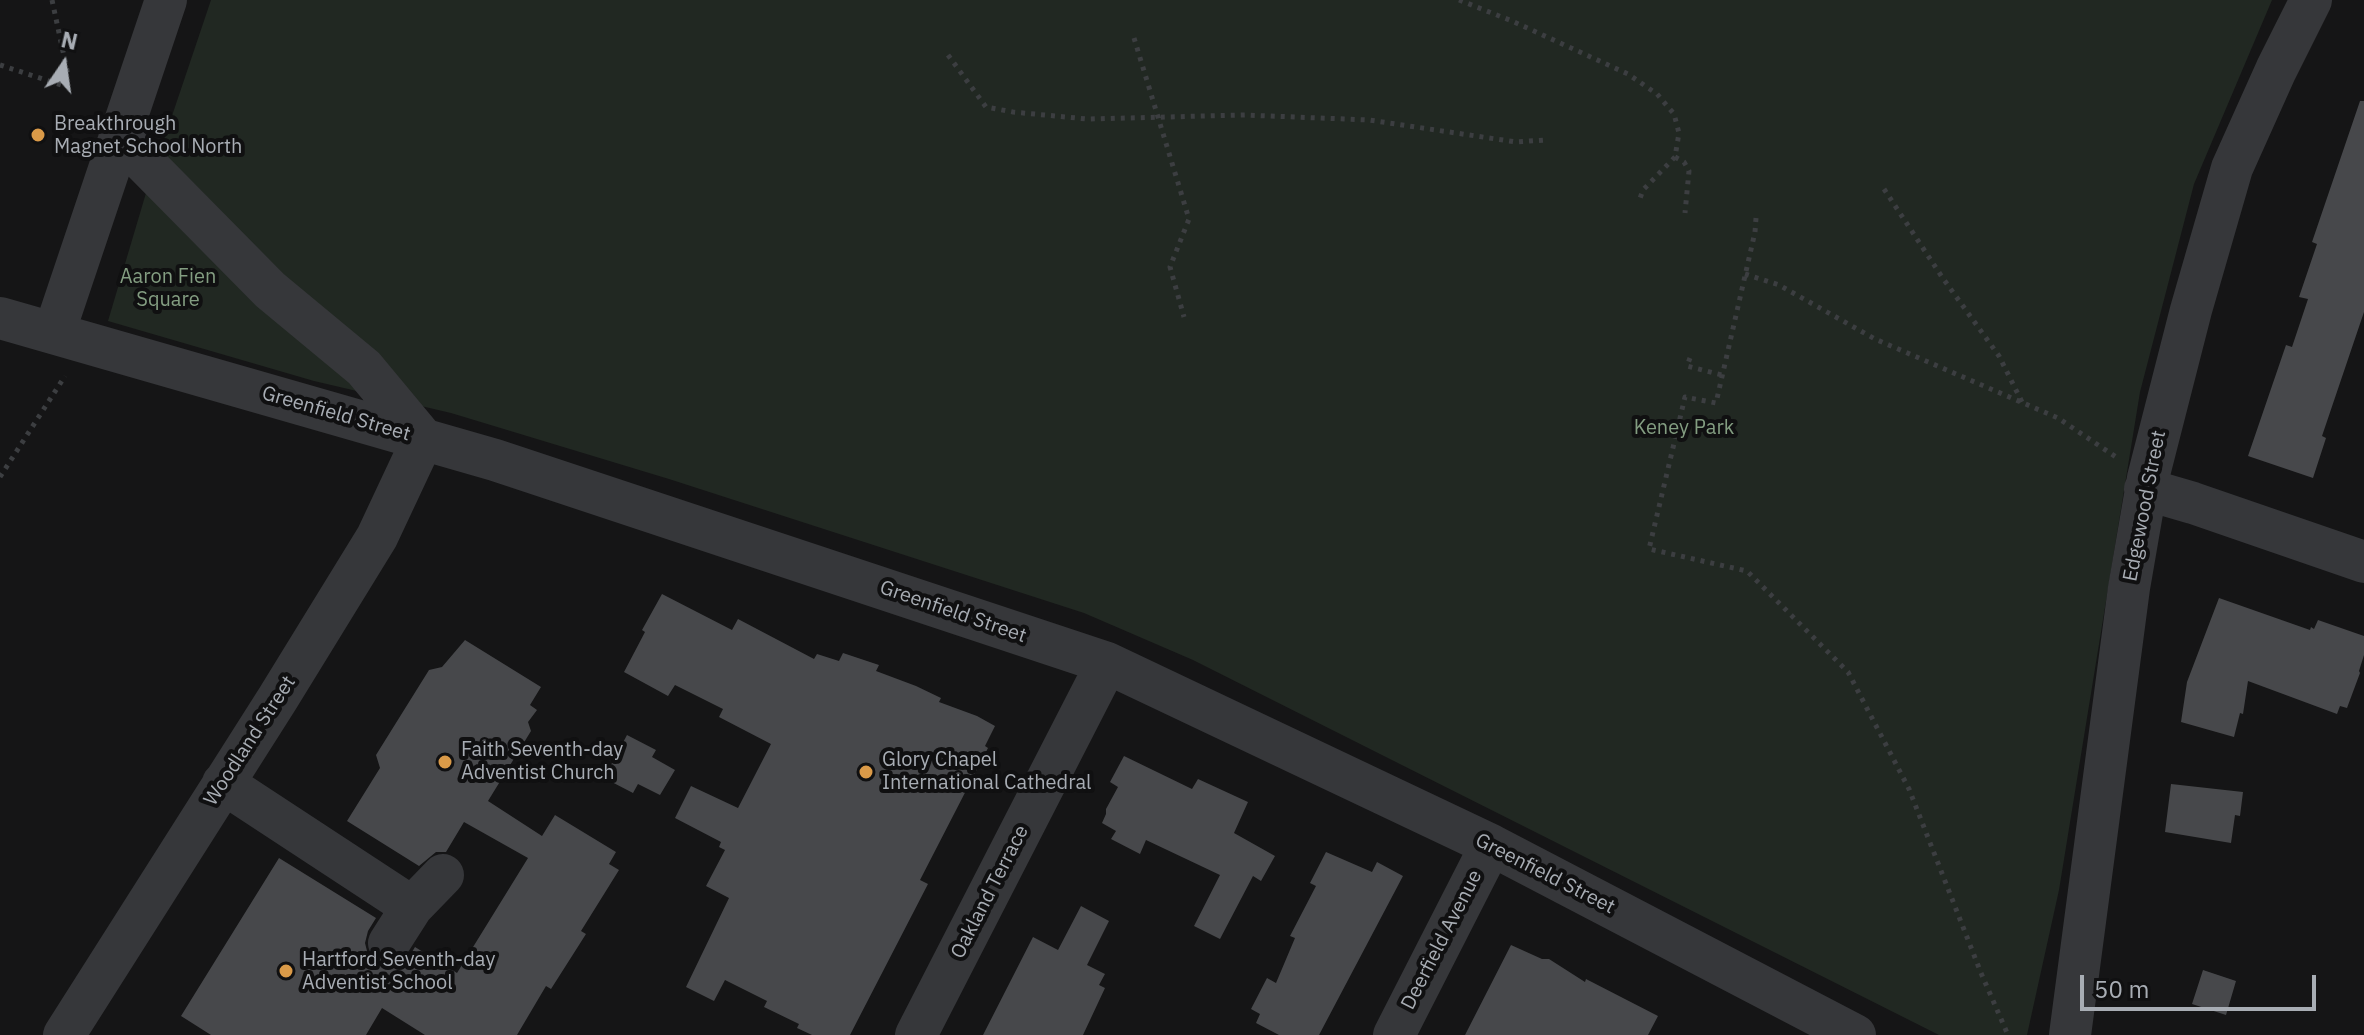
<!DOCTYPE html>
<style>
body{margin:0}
#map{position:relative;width:2364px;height:1035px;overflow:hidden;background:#151516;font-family:"IBM Plex Sans",sans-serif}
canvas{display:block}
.north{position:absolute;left:24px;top:24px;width:80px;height:80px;-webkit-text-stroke:6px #101011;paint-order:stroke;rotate:13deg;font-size:22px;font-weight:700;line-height:32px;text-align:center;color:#a8adb4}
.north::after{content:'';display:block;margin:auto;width:28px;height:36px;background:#a8adb4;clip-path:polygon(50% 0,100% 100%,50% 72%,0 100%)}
.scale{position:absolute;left:2080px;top:975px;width:236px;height:36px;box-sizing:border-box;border:4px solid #a8adb4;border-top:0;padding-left:10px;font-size:24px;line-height:28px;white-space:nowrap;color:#a8adb4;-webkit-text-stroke:6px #101011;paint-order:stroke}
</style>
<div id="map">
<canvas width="2364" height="1035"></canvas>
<div class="north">N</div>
<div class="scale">50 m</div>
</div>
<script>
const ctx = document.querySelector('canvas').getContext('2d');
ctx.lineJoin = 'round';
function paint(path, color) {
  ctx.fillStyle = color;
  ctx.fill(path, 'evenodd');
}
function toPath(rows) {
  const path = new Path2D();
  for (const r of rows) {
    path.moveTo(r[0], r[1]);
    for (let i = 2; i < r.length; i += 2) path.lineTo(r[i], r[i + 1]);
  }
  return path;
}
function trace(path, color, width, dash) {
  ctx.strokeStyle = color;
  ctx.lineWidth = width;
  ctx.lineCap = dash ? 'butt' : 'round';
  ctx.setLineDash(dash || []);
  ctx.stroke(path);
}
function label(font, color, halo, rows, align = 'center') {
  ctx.font = font + ' "IBM Plex Sans",sans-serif';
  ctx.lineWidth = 8;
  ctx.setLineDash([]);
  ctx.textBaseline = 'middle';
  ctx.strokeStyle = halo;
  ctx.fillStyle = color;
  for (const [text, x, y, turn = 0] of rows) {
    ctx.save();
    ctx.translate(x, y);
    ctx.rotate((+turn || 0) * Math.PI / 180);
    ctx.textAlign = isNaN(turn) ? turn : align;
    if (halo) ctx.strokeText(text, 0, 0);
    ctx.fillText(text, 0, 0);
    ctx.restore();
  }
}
const green = toPath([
 [211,0,2272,0,2194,184,2140,392,2059,890,2027,1035,1939,1035,1193,660,1084,613,669,479,451,413,314,381,108,321,146,193]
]);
const building = toPath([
 [2360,101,2364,101,2364,312,2322,436,2326,438,2313,478,2248,456,2286,345,2292,347,2308,299,2299,297,2317,244,2312,242],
 [662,594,732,630,738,619,814,659,817,654,839,661,843,653,879,665,876,671,916,686,941,698,939,702,977,716,995,726,985,746,988,748,920,880,928,884,850,1035,812,1035,797,1028,799,1024,764,1007,767,1001,725,980,714,1001,686,987,729,898,706,886,725,850,719,847,721,842,675,818,691,786,738,808,771,744,719,717,723,709,675,685,668,696,624,672,645,632,642,630],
 [2219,598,2310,630,2311,627,2314,629,2318,620,2364,636,2364,655,2359,671,2360,673,2347,708,2340,706,2337,714,2248,681,2243,714,2240,713,2234,737,2181,722,2187,682],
 [465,640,541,687,530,705,537,710,528,722,531,731,488,801,542,836,555,815,616,852,609,864,619,870,581,931,586,934,551,989,546,986,517,1035,425,1035,382,1008,366,1035,211,1035,181,1016,279,858,376,918,368,931,365,943,368,955,377,964,387,967,399,965,409,957,415,947,457,973,528,858,464,822,446,852,436,852,419,866,347,821,380,768,376,755,429,670,442,667],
 [627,735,656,750,652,757,675,770,660,795,638,784,633,793,604,778],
 [1124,756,1192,789,1198,779,1248,802,1234,833,1275,856,1261,881,1253,876,1220,939,1194,926,1220,875,1146,840,1140,854,1111,839,1116,831,1102,823,1106,814,1106,809,1118,787,1110,782],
 [2171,784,2243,792,2240,816,2235,815,2231,843,2165,832],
 [1326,852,1372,872,1377,862,1403,876,1319,1035,1279,1035,1256,1023,1260,1014,1251,1009,1267,978,1276,983,1295,938,1290,936,1316,886,1310,883],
 [1081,906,1109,921,1087,965,1105,974,1099,985,1105,988,1083,1035,983,1035,1033,937,1058,950],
 [1511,945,1542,959,1549,959,1585,982,1586,979,1658,1016,1648,1035,1465,1035],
 [2203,970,2236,981,2226,1015,2192,1004]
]);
const path = toPath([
 [52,0,68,75],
 [1459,0,1512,21,1628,74,1657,94,1674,114,1679,133,1675,157,1643,190,1639,201],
 [1134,38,1189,219,1170,267,1184,317],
 [948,55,986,107,1013,112,1087,119,1245,115,1369,120,1516,142,1545,140],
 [0,65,64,86],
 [1675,157,1684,162,1689,171,1685,213],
 [1884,189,1942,277,1999,356,2022,402],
 [1756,218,1755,232,1716,403,1685,397,1649,549,1747,571,1848,672,1909,789,1981,973,2008,1035],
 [1745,274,1779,285,1875,339,2058,418,2116,457],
 [1690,358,1687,366,1722,375],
 [0,477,65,376]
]);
const minor = toPath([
 [0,318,495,460,1107,663,1491,845,1855,1035],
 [54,333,166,0],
 [2145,489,2193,503,2364,562],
 [223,783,412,907,389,943],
 [412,907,443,875],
 [64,1035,278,698,377,537,423,439,364,368,270,290,120,138],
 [916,1035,1107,663],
 [1394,1035,1491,845],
 [2070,1035,2129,588,2148,478,2191,310,2232,168,2276,70,2311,0]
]);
const markers = [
 [38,135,8,"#da9a48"],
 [445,762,8,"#da9a48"],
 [866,772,8,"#da9a48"],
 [286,971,8,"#da9a48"]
];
const poiNames = [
 ["Breakthrough",54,124],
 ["Magnet School North",54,147],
 ["Faith Seventh-day",461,750],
 ["Adventist Church",461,773],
 ["Glory Chapel",882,760],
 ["International Cathedral",882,783],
 ["Hartford Seventh-day",302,960],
 ["Adventist School",302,983]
];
const parkNames = [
 ["Aaron Fien",168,277],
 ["Square",168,300],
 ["Keney Park",1684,428]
];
const streetNames = [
 ["Greenfield Street",336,414,16],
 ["Edgewood Street",2145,506,-79],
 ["Greenfield Street",953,612,19],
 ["Woodland Street",250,741,-57],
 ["Greenfield Street",1545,874,27],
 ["Oakland Terrace",990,892,-63],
 ["Deerfield Avenue",1442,940,-63]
];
paint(green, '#212822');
paint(building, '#47484b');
trace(path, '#3c3e41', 5, [4, 6]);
trace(minor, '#36373a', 42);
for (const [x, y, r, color] of markers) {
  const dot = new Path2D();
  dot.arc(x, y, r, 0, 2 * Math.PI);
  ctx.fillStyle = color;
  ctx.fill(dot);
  trace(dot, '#101011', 3);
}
label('20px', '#a8adb4', '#101011', poiNames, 'left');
label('20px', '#839d81', '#101011', parkNames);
label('20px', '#a8adb4', '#101011', streetNames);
</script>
